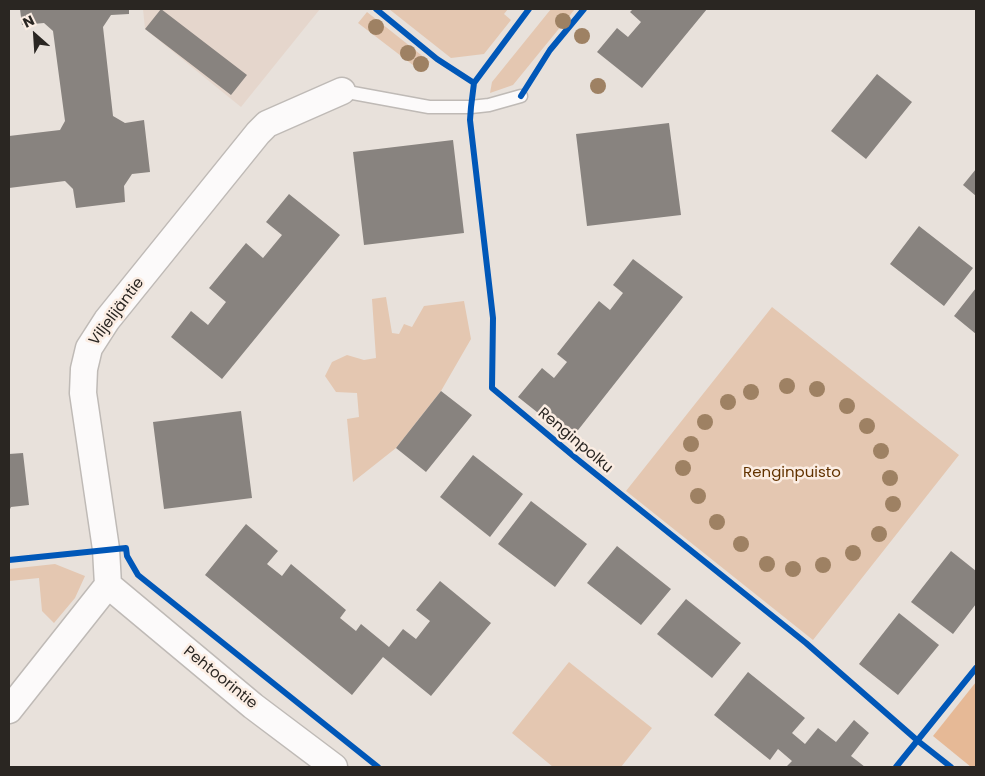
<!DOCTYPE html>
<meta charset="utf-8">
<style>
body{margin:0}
#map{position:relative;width:985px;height:776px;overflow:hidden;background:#e8e1db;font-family:Poppins,sans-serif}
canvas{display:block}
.frame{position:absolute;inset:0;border:10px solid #2a2622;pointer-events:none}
.north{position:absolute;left:10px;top:10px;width:50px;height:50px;-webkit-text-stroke:4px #fbede3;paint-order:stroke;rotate:334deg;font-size:14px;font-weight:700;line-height:20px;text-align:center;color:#2a2622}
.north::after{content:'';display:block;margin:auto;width:18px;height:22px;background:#2a2622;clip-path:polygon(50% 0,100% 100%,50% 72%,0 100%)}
</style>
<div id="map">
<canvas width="985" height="776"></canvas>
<div class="frame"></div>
<div class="north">N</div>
</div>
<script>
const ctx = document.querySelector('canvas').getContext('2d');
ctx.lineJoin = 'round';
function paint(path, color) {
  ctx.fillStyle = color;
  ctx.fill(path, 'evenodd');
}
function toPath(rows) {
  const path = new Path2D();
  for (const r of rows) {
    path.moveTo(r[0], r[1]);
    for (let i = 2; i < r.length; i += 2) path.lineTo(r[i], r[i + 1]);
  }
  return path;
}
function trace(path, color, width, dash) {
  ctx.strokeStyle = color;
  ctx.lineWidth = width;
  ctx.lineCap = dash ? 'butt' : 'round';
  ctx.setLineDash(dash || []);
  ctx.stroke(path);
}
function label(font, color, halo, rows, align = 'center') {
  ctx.font = font + ' Poppins,sans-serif';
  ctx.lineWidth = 5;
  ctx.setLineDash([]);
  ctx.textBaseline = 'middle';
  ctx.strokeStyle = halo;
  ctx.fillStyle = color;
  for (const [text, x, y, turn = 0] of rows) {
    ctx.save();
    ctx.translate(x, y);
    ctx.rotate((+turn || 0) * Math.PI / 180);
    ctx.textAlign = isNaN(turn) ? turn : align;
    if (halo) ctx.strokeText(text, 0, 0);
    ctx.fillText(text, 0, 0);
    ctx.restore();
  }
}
const built = toPath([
 [143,9,320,9,241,107,145,29]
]);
const green = toPath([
 [389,9,508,9,504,14,511,20,484,54,451,58],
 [551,9,575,9,513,85,490,93,492,82],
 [367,12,430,62,422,72,358,23],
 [386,297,392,333,399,334,404,324,412,327,424,306,464,301,471,339,441,391,396,448,353,482,347,419,359,417,357,393,336,392,325,376,332,362,347,355,364,360,376,358,372,299],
 [772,307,959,455,813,640,626,491],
 [55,564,85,576,75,598,54,623,42,611,39,578,9,581,9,569],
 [569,662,652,728,621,767,553,767,512,733]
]);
const forest = toPath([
 [976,682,976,767,971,767,933,736]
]);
const building = toPath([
 [20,9,129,9,129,14,111,15,103,27,113,116,125,123,144,120,150,172,132,174,124,186,125,202,76,208,73,189,65,181,9,188,9,136,60,130,65,121,53,31,44,23,22,25],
 [161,9,247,75,231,95,145,29],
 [633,9,707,9,642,88,597,52,617,28,628,37,641,22,630,12],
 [877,74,912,102,866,159,831,131],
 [669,123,681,215,587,226,576,134],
 [453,140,464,233,364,245,353,152],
 [976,169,976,196,963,185],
 [289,194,340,235,222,379,171,337,191,311,208,325,226,302,209,288,246,243,263,258,282,235,266,222],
 [919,226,973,268,944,306,890,264],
 [633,259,683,297,571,439,518,397,542,368,554,378,567,362,557,354,599,301,610,310,623,293,613,285],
 [976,288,976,334,954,316],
 [441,391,472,415,426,472,396,448],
 [241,411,252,498,164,509,153,422],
 [23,453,29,505,11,507,9,511,9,454],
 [473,455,523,494,490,537,440,497],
 [531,501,587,544,555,587,498,544],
 [246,524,278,551,267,564,282,576,291,564,346,610,340,618,356,631,361,624,389,647,403,629,416,639,430,621,416,610,440,581,491,623,431,696,383,657,352,695,205,575],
 [617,546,671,589,641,625,587,583],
 [951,551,976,571,976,604,953,634,911,602],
 [686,599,741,643,712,678,657,634],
 [899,613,939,645,898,695,859,664],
 [748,672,805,718,792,733,805,744,818,728,836,742,854,720,869,733,851,756,865,767,786,767,792,761,778,749,770,760,714,715]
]);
const service = toPath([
 [342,91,429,107,471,107,489,105,521,96]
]);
const minor = toPath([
 [108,585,253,706,334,767],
 [9,710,108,585,106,549,83,393,84,369,89,348,107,320,258,133,267,124,342,91]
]);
const cycleway = toPath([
 [376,9,437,59,474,83],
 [529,9,474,83,471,107,470,120,493,318,492,388,577,459,806,643,918,741,951,767],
 [521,96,550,50,584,9],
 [9,560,126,548,127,556,138,575,378,767],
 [896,767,976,668]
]);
const trees = [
 [563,21],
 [376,27],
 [582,36],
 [408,53],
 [421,64],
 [598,86],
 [787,386],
 [817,389],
 [751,392],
 [728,402],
 [847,406],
 [705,422],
 [867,426],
 [691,444],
 [881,451],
 [683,468],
 [890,478],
 [698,496],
 [893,504],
 [717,522],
 [879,534],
 [741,544],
 [853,553],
 [767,564],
 [823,565],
 [793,569]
];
const streetNames = [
 ["Viljelijäntie",117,312,-53],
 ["Renginpolku",575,441,40],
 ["Pehtoorintie",220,678,39]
];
const parkNames = [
 ["Renginpuisto",792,473]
];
paint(built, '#e5d6cc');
paint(green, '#e4c7b1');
paint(forest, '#e6b996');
paint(building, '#88837f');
trace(service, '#bfbab6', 15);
trace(minor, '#bfbab6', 29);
trace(service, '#fcfafa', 12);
trace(minor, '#fcfafa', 26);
trace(cycleway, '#0057b8', 6);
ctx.fillStyle = '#9e8163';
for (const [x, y] of trees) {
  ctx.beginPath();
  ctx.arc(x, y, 8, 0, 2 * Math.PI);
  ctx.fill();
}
label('15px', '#2a2622', '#fbede3', streetNames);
label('15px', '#623300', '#fbede3', parkNames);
</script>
